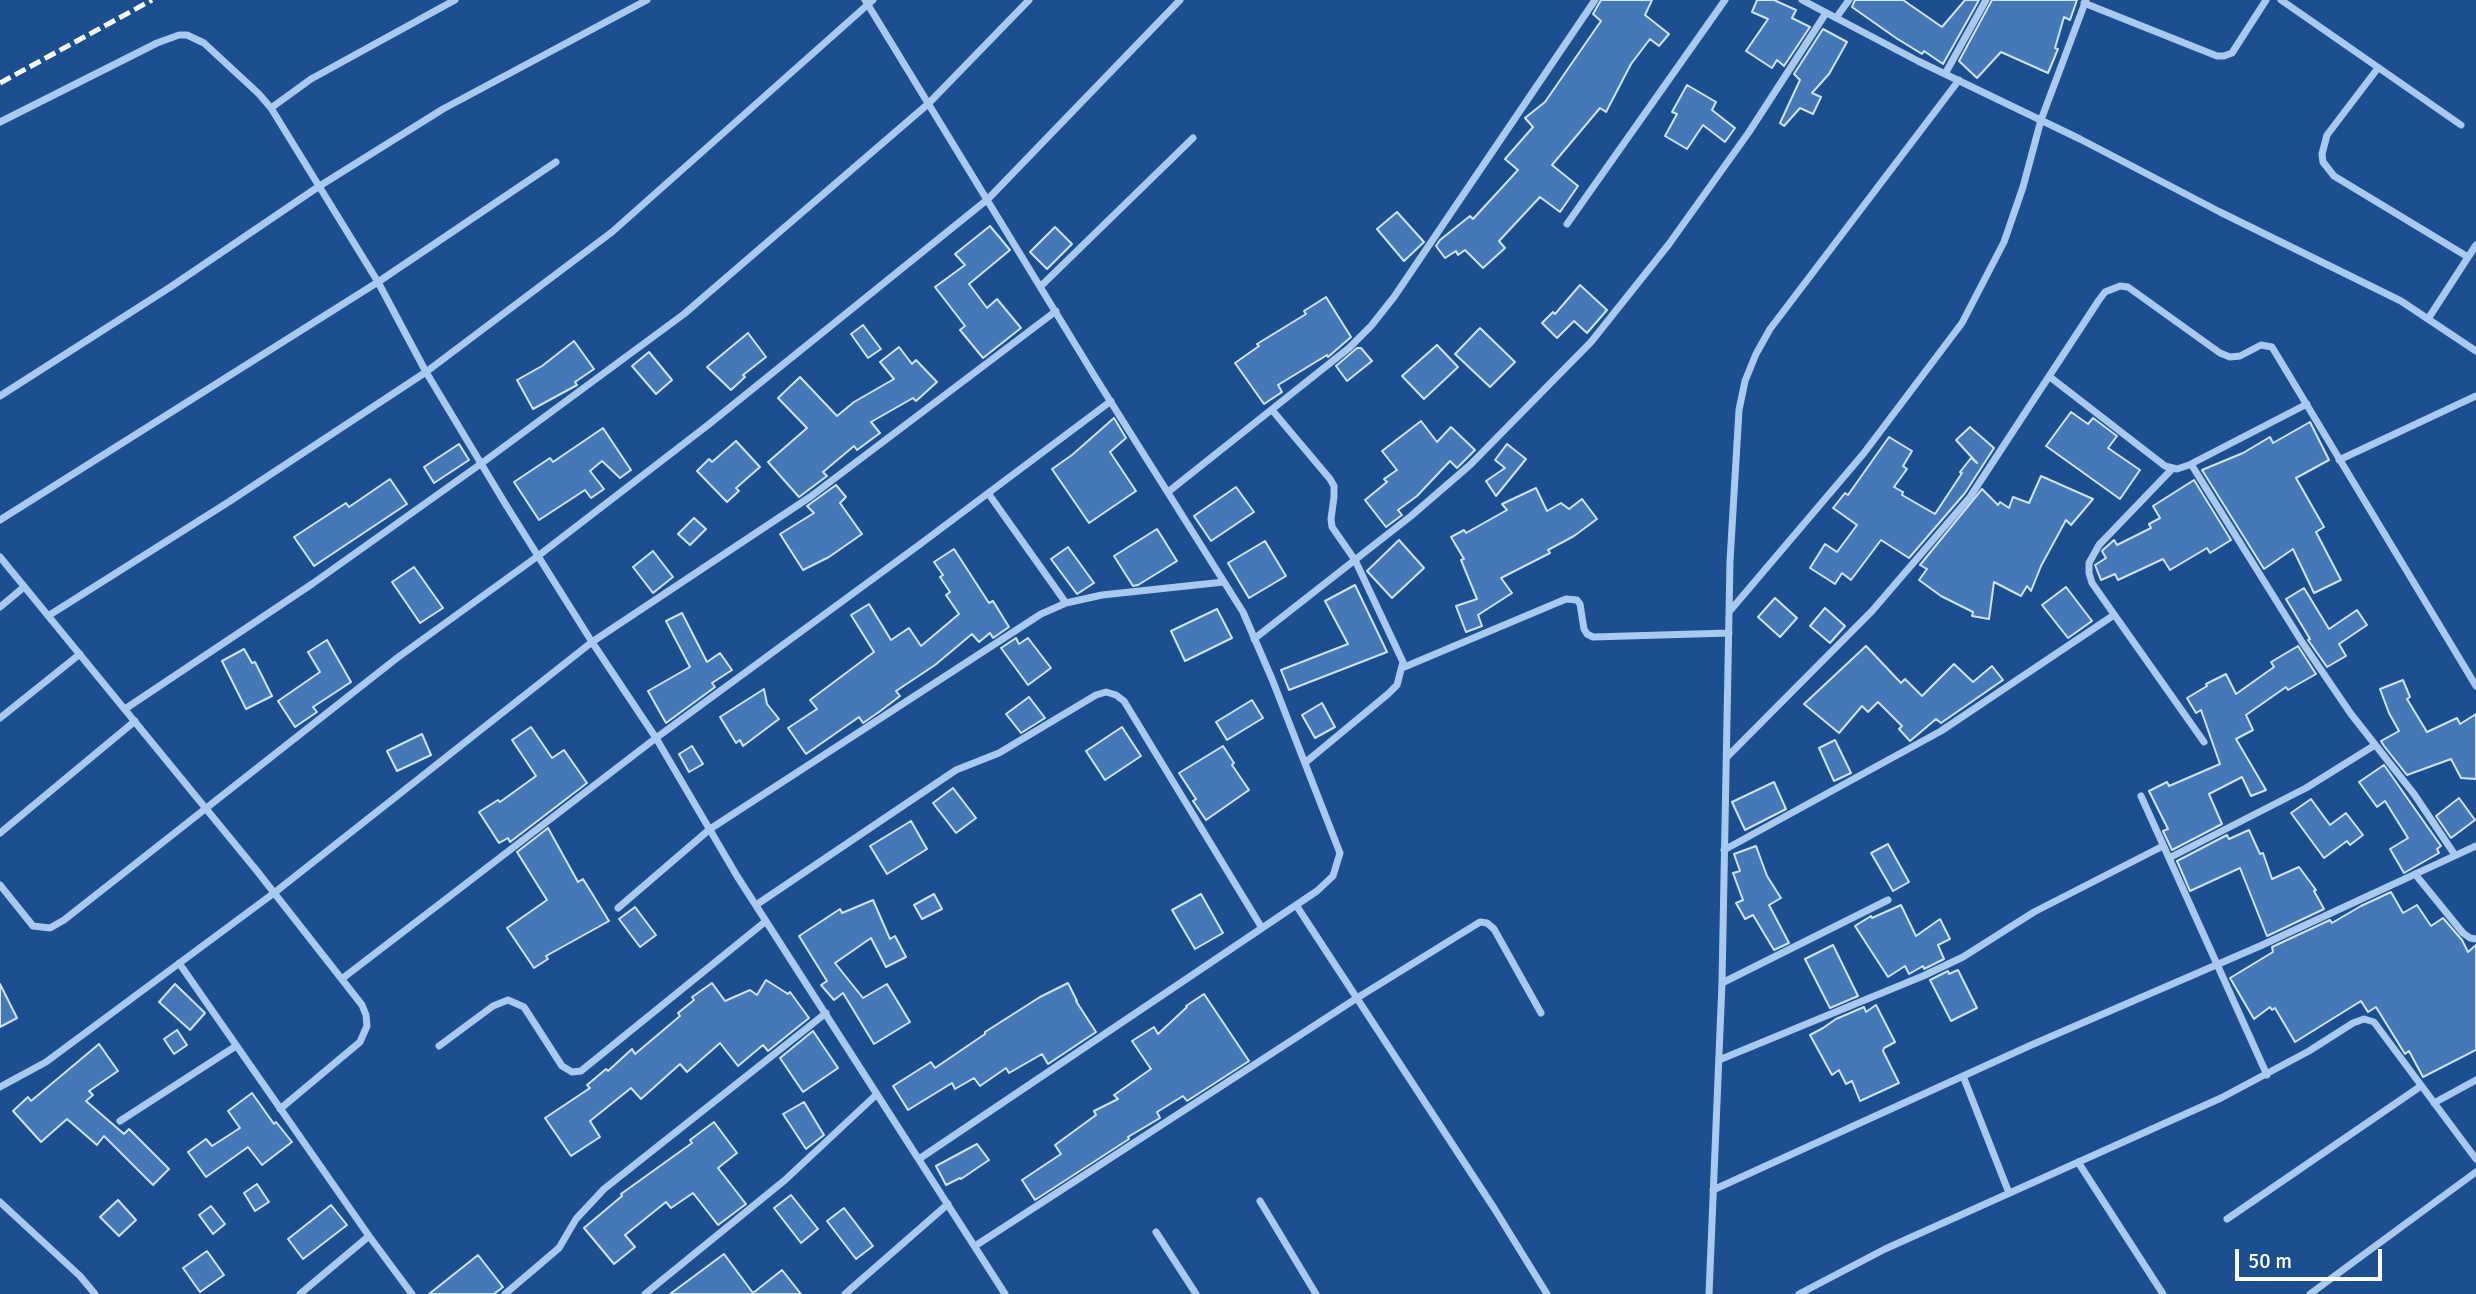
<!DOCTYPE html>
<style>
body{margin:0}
#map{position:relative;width:2476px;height:1294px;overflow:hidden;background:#1b4f8f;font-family:Signika,sans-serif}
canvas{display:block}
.scale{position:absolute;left:2235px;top:1249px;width:147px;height:32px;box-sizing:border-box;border:4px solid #fff;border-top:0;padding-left:9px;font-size:21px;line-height:24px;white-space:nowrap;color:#fff;-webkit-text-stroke:5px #1b4f8f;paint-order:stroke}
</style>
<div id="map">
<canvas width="2476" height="1294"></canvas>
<div class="scale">50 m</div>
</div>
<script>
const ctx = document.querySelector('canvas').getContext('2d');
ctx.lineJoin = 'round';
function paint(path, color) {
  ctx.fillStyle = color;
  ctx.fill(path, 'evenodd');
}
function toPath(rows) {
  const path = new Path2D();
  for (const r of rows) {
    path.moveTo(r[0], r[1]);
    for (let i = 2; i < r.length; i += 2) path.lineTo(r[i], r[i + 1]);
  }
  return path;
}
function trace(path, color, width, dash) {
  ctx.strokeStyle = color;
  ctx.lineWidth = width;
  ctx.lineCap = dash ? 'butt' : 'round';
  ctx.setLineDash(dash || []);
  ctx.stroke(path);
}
const building = toPath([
 [1601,0,1652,0,1645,15,1669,34,1659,46,1650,39,1631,64,1606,112,1600,108,1552,165,1578,186,1560,212,1540,197,1499,241,1505,248,1483,268,1465,250,1458,255,1456,251,1445,258,1436,246,1440,240,1470,216,1473,219,1518,170,1505,159,1533,127,1525,118,1545,102,1601,21,1593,14,1601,0],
 [1757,0,1774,0,1796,10,1792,18,1810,27,1784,66,1777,60,1772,68,1746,51,1768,19,1752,12,1757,0],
 [1855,0,1903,0,1942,27,1965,0,1979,0,1943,64,1924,51,1922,54,1896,38,1852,7,1855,0],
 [1992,0,2077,0,2070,20,2064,17,2055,48,2058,49,2048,73,2001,52,1977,78,1959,61,1992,0],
 [1823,29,1847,42,1829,74,1812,93,1821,97,1813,114,1800,108,1784,126,1780,123,1800,80,1794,74,1823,29],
 [1687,85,1716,102,1712,110,1735,128,1725,142,1703,125,1687,149,1665,136,1677,114,1672,112,1687,85],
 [1397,212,1424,242,1404,261,1377,229,1397,212],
 [990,226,1010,250,969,284,987,308,997,299,1021,328,983,358,960,330,965,326,935,287,965,265,955,254,990,226],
 [1055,227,1072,244,1047,269,1030,252,1055,227],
 [1580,285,1607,310,1587,333,1574,321,1557,338,1542,323,1553,312,1555,314,1580,285],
 [1326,297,1351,337,1328,357,1327,355,1278,385,1282,392,1264,404,1235,363,1259,346,1257,344,1306,314,1304,311,1326,297],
 [863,325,881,349,868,358,851,334,863,325],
 [1480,328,1515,362,1490,387,1455,354,1480,328],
 [748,333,766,357,743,375,745,377,731,390,707,367,748,333],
 [574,341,594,369,575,382,577,385,533,409,517,380,542,366,574,341],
 [1437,345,1458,367,1424,399,1402,376,1437,345],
 [899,347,912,364,916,360,937,382,916,401,913,398,871,422,880,433,857,450,854,446,823,472,827,476,799,497,768,462,807,428,778,398,800,377,837,416,854,402,894,379,880,362,899,347],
 [1357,348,1361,348,1372,361,1347,381,1336,366,1357,348],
 [649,352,672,380,656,394,632,366,649,352],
 [2071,412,2088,424,2093,418,2117,436,2108,448,2140,470,2120,499,2046,446,2071,412],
 [1114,418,1126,438,1110,452,1136,491,1089,523,1052,469,1072,455,1114,418],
 [1421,421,1437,442,1451,427,1475,450,1457,468,1450,461,1417,496,1398,510,1402,515,1386,527,1365,500,1387,482,1384,479,1397,470,1382,451,1421,421],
 [2310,422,2329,460,2296,478,2324,527,2316,532,2341,580,2314,593,2293,549,2264,569,2202,470,2243,453,2270,437,2273,443,2310,422],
 [1970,427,1994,448,1965,493,1909,558,1881,540,1851,580,1842,573,1835,584,1810,568,1825,544,1837,552,1857,525,1833,508,1845,493,1848,495,1889,437,1912,451,1903,466,1907,469,1894,487,1903,492,1902,495,1935,514,1962,473,1960,472,1971,458,1977,463,1956,440,1970,427],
 [603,428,631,470,620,478,602,461,590,471,604,489,591,498,585,490,539,520,514,482,550,458,553,462,603,428],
 [736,441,760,467,736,488,739,491,727,502,697,471,709,459,712,462,736,441],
 [459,444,469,460,434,483,424,467,459,444],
 [1507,444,1526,459,1496,496,1486,481,1505,468,1495,460,1507,444],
 [2041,476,2093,499,2071,525,2066,520,2041,566,2031,591,2027,586,2021,596,1994,582,1989,619,1972,616,1973,612,1941,596,1919,580,1927,569,1920,565,1982,489,1998,505,2000,502,2009,508,2013,497,2029,503,2041,476],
 [390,479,407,504,314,566,294,537,346,503,349,507,390,479],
 [2194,480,2231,540,2210,553,2207,548,2170,570,2163,559,2118,580,2115,574,2101,580,2095,565,2106,558,2102,551,2104,549,2114,540,2117,545,2151,528,2149,524,2160,518,2153,506,2194,480],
 [836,485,846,497,840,503,862,534,829,557,803,570,780,534,814,513,807,506,836,485],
 [1236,487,1254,512,1211,541,1194,516,1236,487],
 [1536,488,1547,511,1561,503,1569,509,1582,499,1597,519,1574,536,1548,550,1550,553,1501,578,1512,593,1478,615,1482,626,1466,632,1456,606,1477,599,1461,560,1464,559,1451,537,1464,530,1466,533,1507,510,1502,504,1536,488],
 [694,518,706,529,690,545,678,534,694,518],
 [1157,529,1177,561,1138,585,1133,586,1114,556,1157,529],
 [1399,540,1424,568,1392,598,1367,571,1399,540],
 [1265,541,1286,576,1249,598,1228,563,1265,541],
 [1068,547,1094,583,1077,594,1051,559,1068,547],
 [954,549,989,603,993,601,1009,627,993,638,990,633,979,642,972,634,935,665,896,691,900,696,879,712,863,723,859,717,806,754,788,728,817,709,810,700,874,652,851,615,869,604,891,640,909,628,921,646,959,614,946,595,950,592,940,577,943,575,934,562,954,549],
 [653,551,673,577,653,593,633,567,653,551],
 [414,567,443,608,420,623,392,582,414,567],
 [1355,585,1387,652,1289,690,1281,670,1348,644,1325,601,1355,585],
 [2066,587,2092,621,2068,638,2042,605,2066,587],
 [2304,588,2329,629,2357,610,2367,625,2339,644,2346,656,2327,667,2308,640,2310,639,2286,599,2304,588],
 [1775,598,1797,618,1780,637,1758,617,1775,598],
 [1825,608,1845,626,1830,643,1810,626,1825,608],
 [1217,609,1232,638,1185,661,1171,631,1217,609],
 [682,613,707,662,720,653,732,670,712,683,715,687,666,723,648,691,690,667,666,621,682,613],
 [1016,638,1019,644,1028,638,1051,668,1028,685,1001,648,1016,638],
 [327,640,351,682,313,707,317,712,295,727,278,701,320,672,308,652,327,640],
 [1866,646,1901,683,1905,679,1922,696,1954,664,1973,682,1992,666,2003,680,1941,723,1936,719,1910,741,1899,729,1902,726,1878,702,1868,712,1862,706,1839,733,1804,704,1866,646],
 [2298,646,2316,674,2288,690,2286,687,2246,715,2253,730,2236,739,2266,790,2251,796,2242,777,2209,794,2222,824,2172,850,2163,831,2168,829,2149,791,2167,782,2169,786,2220,764,2201,710,2196,713,2187,698,2207,686,2206,684,2226,674,2236,694,2274,667,2271,662,2298,646],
 [244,649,252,663,255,662,272,696,246,709,222,661,244,649],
 [2403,680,2410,697,2407,699,2427,732,2457,718,2460,724,2476,714,2476,779,2461,778,2451,759,2407,775,2384,746,2381,741,2399,731,2389,713,2380,689,2403,680],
 [764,689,767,704,779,719,743,746,740,740,736,743,720,717,764,689],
 [1029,697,1045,718,1021,733,1006,714,1029,697],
 [1252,700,1263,718,1227,740,1216,722,1252,700],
 [1322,703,1335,727,1315,738,1302,715,1322,703],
 [531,727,552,758,564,750,587,783,510,842,508,838,499,843,479,812,498,800,500,802,536,776,512,740,531,727],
 [1122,727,1141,756,1105,780,1086,751,1122,727],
 [422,734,431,755,397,771,387,751,422,734],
 [1835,740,1851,773,1834,781,1819,748,1835,740],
 [692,746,703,764,689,772,679,754,692,746],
 [1223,746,1234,763,1232,765,1249,790,1206,820,1193,801,1196,799,1179,773,1223,746],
 [2384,765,2441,846,2437,849,2439,853,2404,873,2390,849,2408,838,2385,801,2377,807,2359,782,2384,765],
 [1774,782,1786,809,1745,830,1732,802,1774,782],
 [953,788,976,818,956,833,933,803,953,788],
 [2459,798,2475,820,2451,838,2436,816,2459,798],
 [2311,799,2330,825,2346,813,2363,835,2350,845,2347,841,2324,858,2291,813,2311,799],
 [911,821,927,849,887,874,870,846,911,821],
 [548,828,578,882,583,879,609,921,546,956,548,959,534,968,507,928,547,900,517,852,548,828],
 [2249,830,2260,854,2263,853,2272,879,2299,867,2316,890,2314,891,2324,909,2267,936,2240,868,2190,891,2177,861,2227,835,2229,839,2249,830],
 [1888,844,1909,882,1893,891,1871,853,1888,844],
 [1756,846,1767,876,1781,898,1769,905,1789,943,1774,950,1753,915,1745,919,1736,903,1743,900,1733,873,1740,871,1734,854,1756,846],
 [2391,892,2403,913,2417,905,2431,926,2443,918,2462,940,2468,952,2476,945,2476,1050,2423,1077,2409,1051,2405,1054,2376,1007,2368,1012,2361,1001,2295,1042,2275,1008,2272,1010,2270,1007,2254,1019,2230,978,2273,952,2272,947,2330,920,2332,923,2361,906,2391,892],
 [934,894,942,909,922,919,914,905,934,894],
 [1201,894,1223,933,1195,949,1172,910,1201,894],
 [873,900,890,939,895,936,906,957,886,967,871,938,835,963,863,998,887,984,910,1022,874,1044,843,993,834,1000,821,985,827,981,799,936,840,909,842,913,873,900],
 [1901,905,1916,936,1940,919,1950,939,1938,945,1944,959,1924,969,1923,966,1909,974,1905,966,1888,977,1855,926,1871,916,1872,918,1901,905],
 [635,907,656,935,640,947,619,919,635,907],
 [1833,945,1858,996,1830,1008,1805,959,1833,945],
 [1958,970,1977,1008,1951,1021,1930,980,1948,971,1949,974,1958,970],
 [766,980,788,994,790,992,809,1018,768,1051,763,1045,738,1066,720,1043,687,1072,680,1064,641,1099,631,1088,590,1121,600,1137,571,1156,545,1118,590,1088,587,1085,606,1069,608,1071,632,1049,635,1054,680,1016,678,1013,694,1000,692,997,712,983,725,1001,750,990,757,995,766,980],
 [1068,983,1077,1001,1076,1001,1096,1032,1048,1064,1042,1054,1009,1073,1006,1068,980,1086,974,1078,955,1089,952,1083,908,1110,893,1086,931,1062,935,1068,985,1034,985,1032,1040,997,1068,983],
 [0,984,17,1018,0,1027,0,984],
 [175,984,205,1013,190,1030,159,1002,175,984],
 [1204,994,1249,1061,1187,1101,1183,1096,1157,1112,1160,1118,1128,1137,1129,1139,1035,1200,1022,1180,1061,1154,1055,1145,1096,1115,1094,1111,1118,1099,1114,1095,1151,1069,1132,1041,1154,1027,1158,1034,1187,1007,1186,1006,1204,994],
 [1876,1005,1895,1042,1884,1048,1883,1051,1899,1083,1860,1101,1852,1081,1846,1084,1839,1070,1832,1075,1810,1035,1823,1028,1836,1019,1864,1007,1866,1012,1876,1005],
 [177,1030,187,1045,174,1054,164,1039,177,1030],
 [813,1031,838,1068,803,1092,780,1058,813,1031],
 [99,1044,118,1071,89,1091,93,1095,86,1101,124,1134,129,1129,169,1169,153,1185,104,1136,97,1145,67,1119,41,1142,13,1111,28,1097,31,1101,99,1044],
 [252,1093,274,1124,276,1122,292,1142,262,1165,248,1147,206,1177,188,1152,206,1139,212,1146,240,1128,228,1111,252,1093],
 [804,1102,824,1135,806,1149,783,1114,804,1102],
 [714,1122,737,1153,718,1168,746,1204,718,1225,693,1193,671,1208,666,1202,625,1235,635,1247,614,1264,584,1228,622,1196,621,1194,692,1143,690,1140,714,1122],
 [977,1144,989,1160,961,1179,960,1178,946,1185,936,1166,977,1144],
 [257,1184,269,1202,255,1211,244,1193,257,1184],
 [791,1195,818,1229,801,1243,774,1208,791,1195],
 [118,1200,136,1220,119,1236,100,1217,118,1200],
 [331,1205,347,1225,303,1259,288,1239,331,1205],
 [211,1206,225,1224,213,1234,199,1215,211,1206],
 [844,1208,873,1246,856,1259,827,1221,844,1208],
 [207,1251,224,1275,200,1292,183,1268,207,1251],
 [724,1254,753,1293,782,1270,801,1294,670,1294,724,1254],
 [478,1255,503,1287,494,1294,429,1294,478,1255]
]);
const minor = toPath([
 [865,0,1097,380,1243,612,1272,679,1340,853,1333,876,1317,891,919,1159],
 [1802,0,1918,61,2080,139,2220,212,2401,301,2476,351],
 [2281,0,2461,125],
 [2084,3,2217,56,2224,56,2232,53,2266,0],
 [1836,18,1849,0],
 [2378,68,2327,135,2322,154,2323,162,2334,176,2468,257],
 [1945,74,1986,0],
 [271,108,311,79,455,0],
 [0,122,157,43,179,35,187,35,204,43,259,94,271,108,378,282,426,372,506,505,592,642,656,738,737,876,1005,1294],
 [1567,224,1725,0],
 [1041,286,1193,138],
 [2428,319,2476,245],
 [2050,377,2165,466,2177,469,2189,465,2307,404],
 [0,396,172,286,318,187,443,109,647,0],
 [1272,410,1330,479,1334,486,1334,497,1331,519,1332,527,1355,560,1403,662,1397,685,1388,694,1306,762],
 [2339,460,2476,396],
 [2191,464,2302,642,2351,714,2414,794,2455,855],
 [2172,469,2099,545,2089,563,2089,573,2092,583,2204,742],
 [1168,492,1349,348,1371,326,1394,297,1595,0],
 [988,493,1066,603],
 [0,520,378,282,556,162],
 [0,557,257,871,362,1005,366,1015,367,1026,360,1042,280,1109],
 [0,607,24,587],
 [1729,612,1864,453,1962,323,2004,242,2023,187,2041,120,2086,0],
 [48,616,227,503,426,372,612,232,873,0],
 [1254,639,1411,516,1470,465,1591,342,1669,244,1749,132,1826,13],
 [1402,668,1566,599,1577,600,1580,604,1584,629,1587,634,1593,637,1729,633],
 [125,709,312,584,482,463,684,314,928,104,1029,0],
 [0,718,80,654],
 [1727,757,1872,611,1970,497,2099,300,2105,292,2120,286,2128,287,2220,353,2230,357,2240,356,2261,345,2272,347,2476,686],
 [2141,796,2267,1075],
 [0,833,135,721],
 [1724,850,1941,731,2114,615],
 [2169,858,2306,788,2375,745],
 [2415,874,2463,933,2470,938,2476,939],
 [0,885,33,926,50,928,64,920,397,658,538,556,708,425,988,199,1180,0],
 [756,905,956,770,999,753,1096,695,1106,692,1116,695,1124,701,1262,928],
 [1296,905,1494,1208,1547,1294],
 [618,908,710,829,1041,614,1066,603,1102,595,1224,582],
 [179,963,369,1236,412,1294],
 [343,978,656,738,919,545,1111,401],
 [1722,983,1888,900],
 [439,1046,493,1006,508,1000,524,1007,562,1066,572,1072,581,1071,766,921],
 [1719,1060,1923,976,1963,957,2034,912,2163,846],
 [1963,1076,2009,1193],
 [0,1087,46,1062,274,893,592,642,810,497,1056,311],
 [2434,1103,2476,1080],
 [120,1121,236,1046],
 [2078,1162,2163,1294],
 [1713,1190,2029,1046,2260,946,2476,846],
 [1260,1201,1316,1294],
 [0,1202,80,1276,95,1294],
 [2227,1219,2421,1086],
 [1156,1232,1196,1294],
 [975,1246,1357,998,1480,922,1487,923,1494,929,1541,1013],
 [300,1294,369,1236],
 [505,1294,559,1248,576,1219,604,1189,826,1013],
 [645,1294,785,1180,877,1094],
 [845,1294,948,1204],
 [1709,1294,1722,983,1730,561,1739,410,1745,381,1756,354,1770,329,1959,80],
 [1799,1294,1885,1249,2221,1098,2309,1051,2353,1023,2364,1019,2374,1022,2476,1159],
 [2310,1294,2476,1172]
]);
const rail = toPath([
 [0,83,152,0]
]);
paint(building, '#4478b7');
trace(building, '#cfe3fa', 2);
trace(minor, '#a9c9ee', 7);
trace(rail, '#fff', 5, [12, 5]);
</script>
